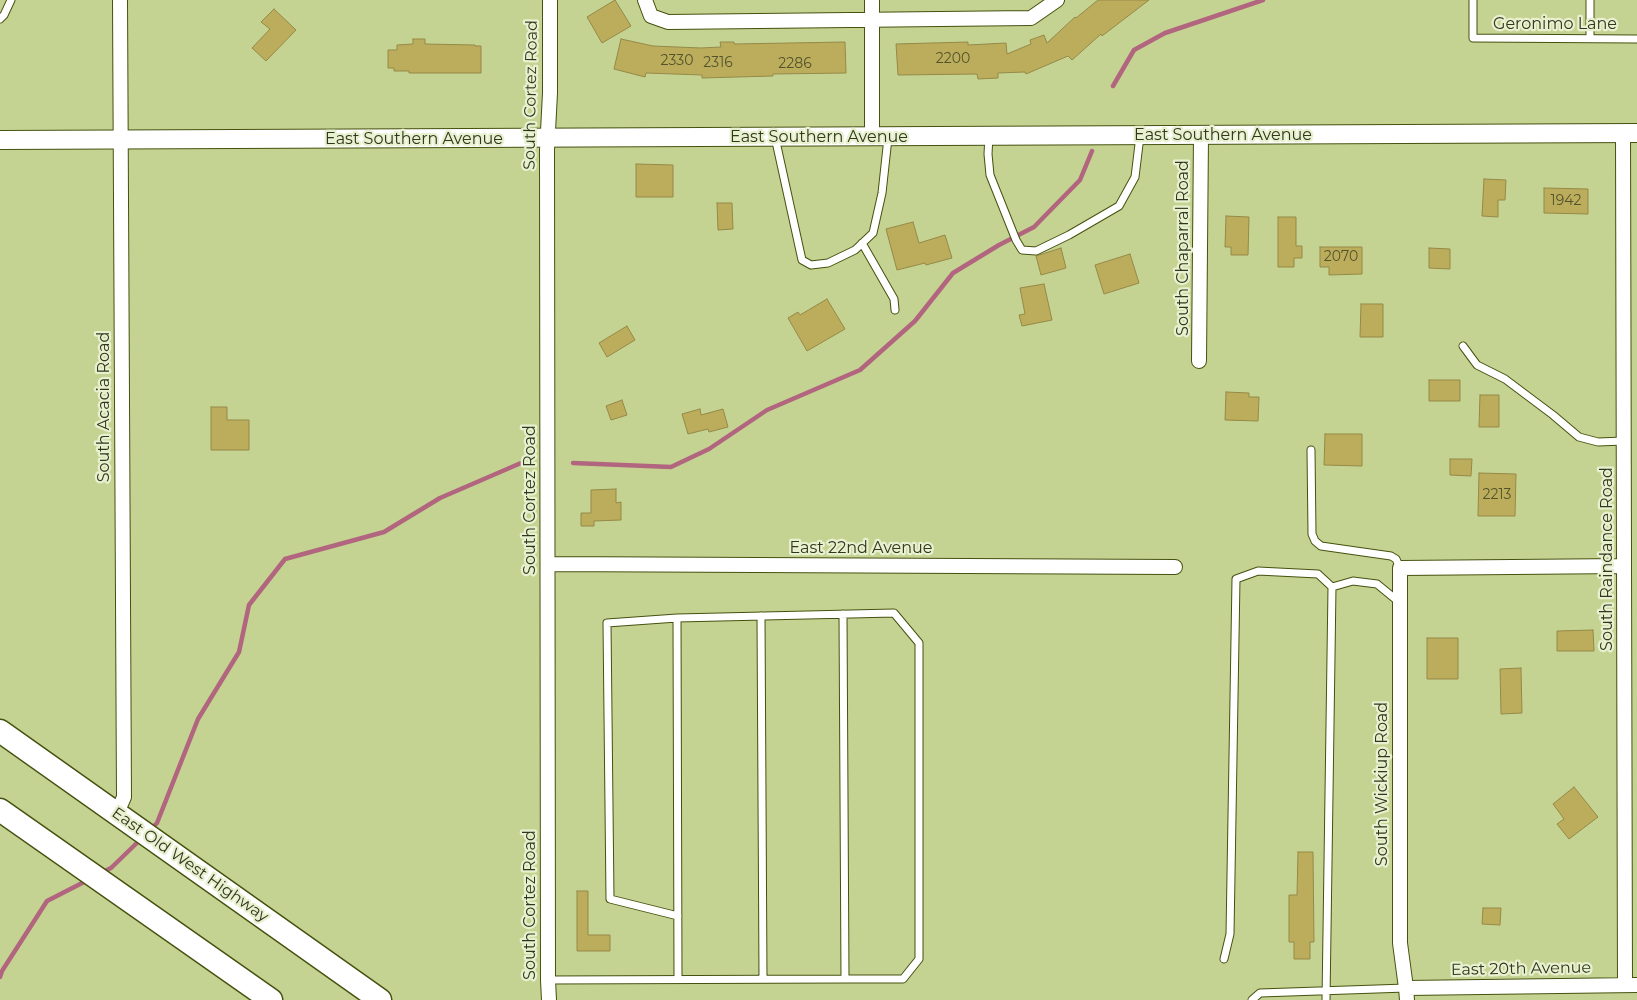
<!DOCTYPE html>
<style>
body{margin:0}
canvas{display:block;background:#c4d391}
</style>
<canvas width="1637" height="1000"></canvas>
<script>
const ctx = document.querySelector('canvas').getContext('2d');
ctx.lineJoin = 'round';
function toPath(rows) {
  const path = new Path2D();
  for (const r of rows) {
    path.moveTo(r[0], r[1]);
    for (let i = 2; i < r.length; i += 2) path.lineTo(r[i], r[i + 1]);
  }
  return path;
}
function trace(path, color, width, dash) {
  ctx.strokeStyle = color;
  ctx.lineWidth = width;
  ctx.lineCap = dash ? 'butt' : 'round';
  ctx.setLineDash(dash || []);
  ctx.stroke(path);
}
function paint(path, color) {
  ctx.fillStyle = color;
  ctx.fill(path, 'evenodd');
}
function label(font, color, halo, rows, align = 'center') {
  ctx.font = font + ' Montserrat,sans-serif';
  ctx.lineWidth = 4.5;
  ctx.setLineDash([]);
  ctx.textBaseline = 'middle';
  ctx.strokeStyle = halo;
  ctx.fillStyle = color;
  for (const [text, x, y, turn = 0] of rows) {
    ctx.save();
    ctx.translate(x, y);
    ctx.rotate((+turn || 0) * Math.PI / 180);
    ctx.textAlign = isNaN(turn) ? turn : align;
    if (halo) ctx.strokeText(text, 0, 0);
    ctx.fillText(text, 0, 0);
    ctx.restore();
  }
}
const stream = toPath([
 [1113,86,1134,50,1165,33,1263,0],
 [573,463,671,467,709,449,767,410,860,370,915,321,953,273,999,245,1034,227,1080,180,1092,151],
 [150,830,157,823,198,719,239,652,249,605,285,559,384,532,440,498,521,463],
 [101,873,111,868,141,839],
 [0,977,2,971,47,901,88,880]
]);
const building = toPath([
 [615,0,631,26,602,43,587,17,615,0],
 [1098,0,1149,0,1102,36,1101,34,1072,60,1068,56,1026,74,1025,72,998,73,998,78,978,79,977,74,898,75,896,44,968,42,968,45,1006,43,1007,54,1031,44,1030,40,1044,35,1047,43,1075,17,1076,18,1098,0],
 [274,9,296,30,266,61,252,48,270,29,261,22,274,9],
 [413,39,425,39,425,44,475,45,475,46,481,46,481,73,409,73,409,71,394,71,394,68,388,68,388,50,397,50,397,45,413,44,413,39],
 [621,39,653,46,701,48,721,47,720,42,734,42,734,44,845,42,846,73,773,74,773,76,702,78,702,75,646,73,645,77,614,69,621,39],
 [636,164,673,165,673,197,636,197,636,164],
 [1484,179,1506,180,1505,200,1498,200,1498,217,1482,216,1484,179],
 [1544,188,1588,189,1588,214,1544,213,1544,188],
 [717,203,732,203,733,229,718,230,717,203],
 [1226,216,1249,217,1248,255,1231,255,1231,247,1225,247,1226,216],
 [1278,217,1296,217,1296,246,1302,246,1302,258,1294,258,1294,267,1278,267,1278,217],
 [913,222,919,243,945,235,952,258,926,265,925,263,897,270,886,229,913,222],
 [1320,247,1362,247,1362,274,1329,275,1329,267,1320,267,1320,247],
 [1061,248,1066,268,1041,275,1036,256,1061,248],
 [1429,248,1450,249,1450,269,1429,268,1429,248],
 [1130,254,1139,283,1104,294,1095,265,1130,254],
 [1044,284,1052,320,1022,326,1019,315,1025,314,1020,288,1044,284],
 [827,299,845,329,807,351,788,318,798,312,800,315,827,299],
 [1361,304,1383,304,1383,337,1360,337,1361,304],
 [627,326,635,340,607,357,599,343,627,326],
 [1429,380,1460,380,1460,401,1429,401,1429,380],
 [1226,392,1249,393,1249,397,1259,397,1258,421,1225,420,1226,392],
 [1480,395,1499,395,1499,427,1479,427,1480,395],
 [622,400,627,415,611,420,606,406,622,400],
 [211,407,227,407,227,420,249,420,249,450,211,450,211,407],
 [700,409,701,415,723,409,728,427,709,432,708,429,688,434,682,414,700,409],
 [1325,434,1362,434,1362,466,1324,465,1325,434],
 [1450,459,1472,459,1471,476,1450,475,1450,459],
 [1479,473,1516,474,1515,516,1478,516,1479,473],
 [616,489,616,503,621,502,621,520,594,521,594,526,581,526,581,513,591,513,591,490,616,489],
 [1593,630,1594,651,1557,651,1557,631,1593,630],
 [1427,638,1458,638,1458,679,1427,679,1427,638],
 [1521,668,1522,713,1501,714,1500,669,1521,668],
 [1574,787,1598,817,1569,839,1557,824,1564,819,1553,804,1574,787],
 [1298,852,1313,852,1314,942,1310,942,1310,959,1294,959,1294,942,1289,942,1289,895,1297,895,1298,852],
 [577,891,588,891,588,935,610,935,610,951,577,951,577,891],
 [1483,908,1501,908,1500,925,1482,924,1483,908]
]);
const service = toPath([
 [1473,0,1473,38,1637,39],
 [1590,0,1590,38],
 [0,19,4,15,11,0],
 [989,136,988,154,990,175,1016,240,1022,250,1036,251,1069,235,1119,206,1135,177,1140,136],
 [775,137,802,260,811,265,828,263,855,250,873,233,882,193,888,138],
 [862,243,894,299,895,310],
 [1463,346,1477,365,1505,379,1553,415,1579,437,1598,442,1624,441],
 [1311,450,1312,534,1315,541,1321,546,1391,556,1396,559,1400,568],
 [1332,587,1353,581,1377,584,1399,602],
 [843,614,845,979],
 [761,616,763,979],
 [677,618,607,623,610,899,678,916],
 [1224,959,1230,934,1236,579,1258,571,1318,574,1332,587,1326,1000],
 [548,980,845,979,903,979,919,959,919,643,894,613,677,618,678,979],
 [1252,1000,1260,993,1406,988]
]);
const minor = toPath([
 [645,0,651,16,668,22,1031,18,1057,0],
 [872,0,872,136],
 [1623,133,1625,985],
 [1199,361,1201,135],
 [548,564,1175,567],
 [117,813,124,797,120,0],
 [1406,988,1637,985],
 [549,1000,548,980,547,150,550,93,550,0],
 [1407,1000,1406,988,1400,943,1400,568,1624,566]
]);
const tertiary = toPath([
 [0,140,1637,133]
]);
const primary = toPath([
 [0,731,380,1000],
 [0,810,271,1000]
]);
const numberNames = [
 ["2200",953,59],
 ["2330",677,61],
 ["2316",718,63],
 ["2286",795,64],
 ["1942",1566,201],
 ["2070",1341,257],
 ["2213",1497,495]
];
const streetNames = [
 ["Geronimo Lane",1555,24],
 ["South Cortez Road",531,95,-89],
 ["East Southern Avenue",1223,135],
 ["East Southern Avenue",819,137],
 ["East Southern Avenue",414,139],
 ["South Chaparral Road",1183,248,-90],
 ["South Acacia Road",104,407,-90],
 ["South Cortez Road",530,500,-90],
 ["East 22nd Avenue",861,548],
 ["South Raindance Road",1607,559,-90],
 ["South Wickiup Road",1382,784,-90],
 ["East Old West Highway",190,865,35],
 ["South Cortez Road",530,905,-90],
 ["East 20th Avenue",1521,969,-1]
];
trace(stream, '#b2657f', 4.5);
paint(building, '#bcad5c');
trace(building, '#958947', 1);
trace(service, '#46510f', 9);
trace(minor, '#46510f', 16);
trace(tertiary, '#46510f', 20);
trace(primary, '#46510f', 25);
trace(service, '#fff', 7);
trace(minor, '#fff', 14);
trace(tertiary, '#fff', 18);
trace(primary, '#fff', 22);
label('14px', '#54542c', null, numberNames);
label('16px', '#31371c', '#e7f0cf', streetNames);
</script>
